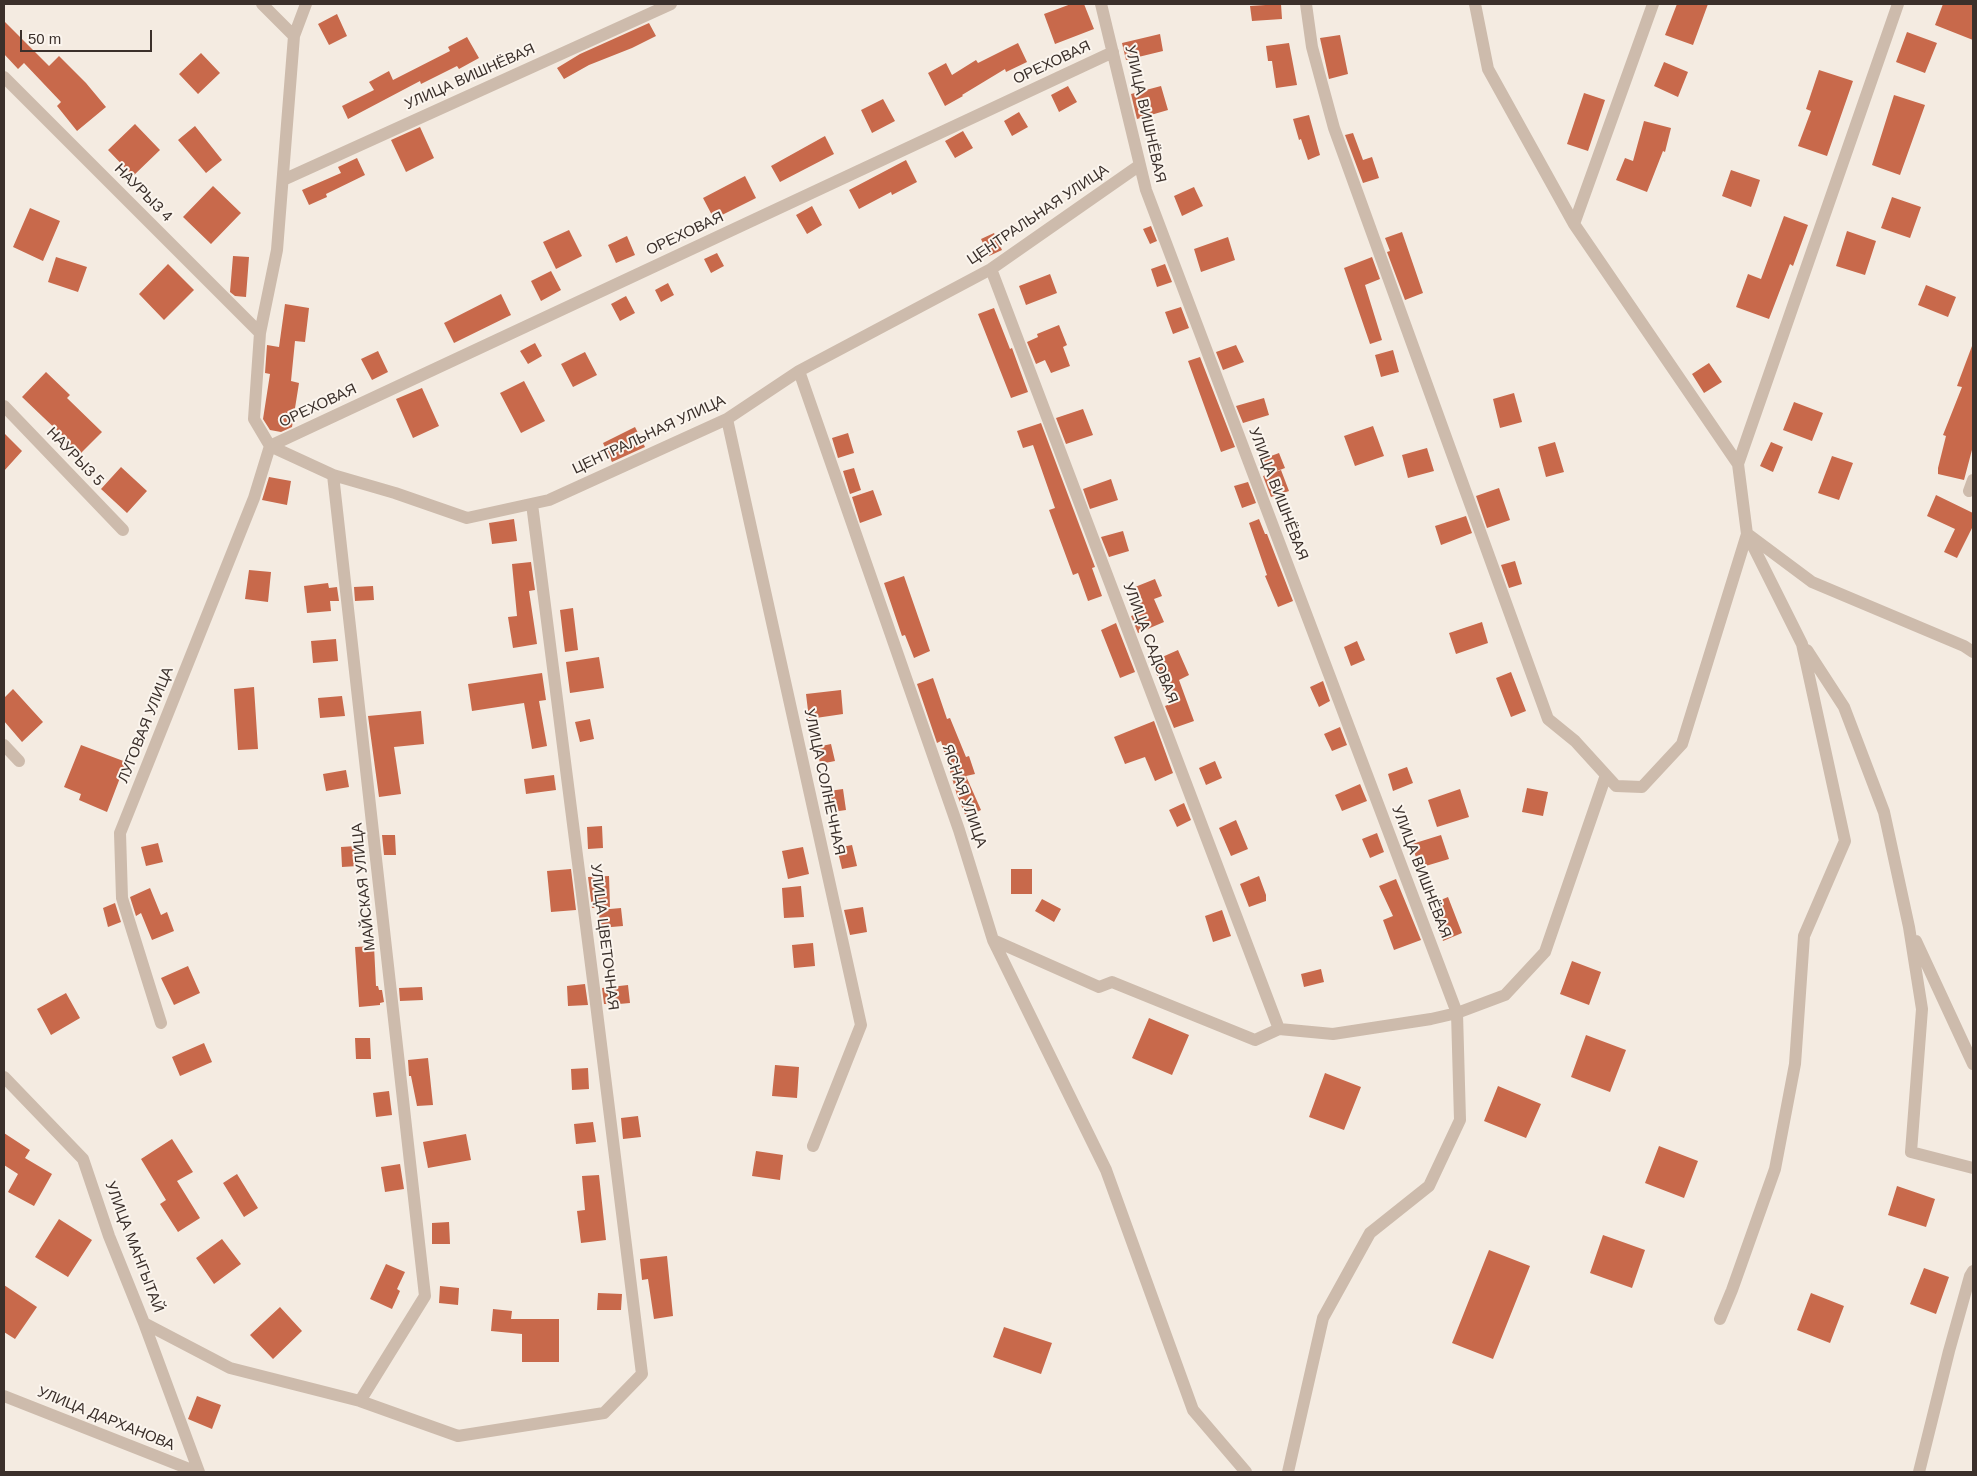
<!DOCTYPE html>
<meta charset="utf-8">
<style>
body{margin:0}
#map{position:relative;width:1977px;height:1476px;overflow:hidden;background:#f4ebe1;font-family:Arial,sans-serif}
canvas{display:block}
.frame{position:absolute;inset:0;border:5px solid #3b302b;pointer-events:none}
.scale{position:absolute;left:20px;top:30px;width:132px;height:22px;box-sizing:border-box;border:2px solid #3b302b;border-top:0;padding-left:6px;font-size:15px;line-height:18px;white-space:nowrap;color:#3b302b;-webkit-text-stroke:4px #fbf5ee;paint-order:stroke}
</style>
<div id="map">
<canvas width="1977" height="1476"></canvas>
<div class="frame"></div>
<div class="scale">50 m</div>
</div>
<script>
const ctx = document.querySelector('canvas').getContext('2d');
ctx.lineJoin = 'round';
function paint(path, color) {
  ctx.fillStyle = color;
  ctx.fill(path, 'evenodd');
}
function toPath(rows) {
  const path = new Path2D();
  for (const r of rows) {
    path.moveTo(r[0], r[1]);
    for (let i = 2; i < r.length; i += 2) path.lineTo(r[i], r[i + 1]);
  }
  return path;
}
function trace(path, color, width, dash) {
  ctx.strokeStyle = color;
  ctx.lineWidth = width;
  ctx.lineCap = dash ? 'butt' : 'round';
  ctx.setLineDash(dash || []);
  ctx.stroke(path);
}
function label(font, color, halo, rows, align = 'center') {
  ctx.font = font + ' Arial,sans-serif';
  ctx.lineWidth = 4;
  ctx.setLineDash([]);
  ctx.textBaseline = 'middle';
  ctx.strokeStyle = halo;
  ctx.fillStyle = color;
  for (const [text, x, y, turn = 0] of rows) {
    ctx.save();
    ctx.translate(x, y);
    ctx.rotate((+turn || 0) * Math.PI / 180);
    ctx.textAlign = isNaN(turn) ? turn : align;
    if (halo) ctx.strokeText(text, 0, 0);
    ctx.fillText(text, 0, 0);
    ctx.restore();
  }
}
const building = toPath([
 [1071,4,1084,4,1094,29,1055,44,1044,14],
 [1281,4,1282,19,1252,21,1250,6],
 [1677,4,1708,4,1693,45,1665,35],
 [1943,4,1973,4,1973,40,1935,25],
 [337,14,347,36,329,45,318,24],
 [4,21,49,66,59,56,86,83,106,107,77,131,57,106,61,102,24,63,18,69,4,54],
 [649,23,656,36,632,48,589,65,564,79,557,68,580,54],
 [1907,32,1937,43,1925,73,1896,62],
 [1160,34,1163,51,1126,60,1122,43],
 [1340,35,1348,74,1329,79,1320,38],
 [467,37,479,58,459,69,457,66,421,84,420,81,348,119,342,106,374,90,369,82,389,71,393,80,450,51,448,47],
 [1018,43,1027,62,1006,72,1005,69,962,95,963,96,945,106,928,73,946,63,952,75,976,60,978,63],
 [1289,43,1297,85,1276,88,1272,61,1268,61,1266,46],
 [201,53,220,73,198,94,179,74],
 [1664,62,1688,72,1678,97,1654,86],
 [1819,70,1853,81,1827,156,1798,146,1811,111,1806,109],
 [1068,86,1077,102,1059,112,1051,95],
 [1161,86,1168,110,1137,119,1131,94],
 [1584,93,1605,100,1588,151,1567,144],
 [1894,95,1925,105,1900,175,1872,165],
 [883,99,895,121,872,133,861,110],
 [1019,112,1028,127,1012,136,1004,121],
 [1309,115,1320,155,1308,160,1301,139,1299,140,1293,119],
 [1644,121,1671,128,1665,152,1663,151,1647,192,1616,180,1625,158,1633,161],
 [135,124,160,150,133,176,108,150],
 [195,126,222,160,206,173,178,140],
 [420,127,434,158,406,172,391,140],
 [963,131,973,148,955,158,945,141],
 [1353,133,1363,160,1372,157,1379,178,1363,183,1345,135],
 [825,136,834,154,780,182,771,166],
 [357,158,365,175,326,194,327,197,309,205,302,190,341,173,338,167],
 [906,160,917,182,892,195,891,192,859,209,849,190],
 [1731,170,1760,180,1751,207,1722,196],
 [745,176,756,198,714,219,703,198],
 [213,186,241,213,211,244,183,217],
 [1194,187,1203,206,1182,216,1174,196],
 [1892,197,1921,207,1910,238,1881,228],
 [812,206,822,225,807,234,796,215],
 [30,208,60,221,43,261,13,247],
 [1784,216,1808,225,1793,266,1790,264,1769,319,1736,307,1748,274,1761,279],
 [1151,226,1157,241,1150,244,1143,229],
 [569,230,582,256,556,269,543,242],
 [1847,231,1876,241,1865,275,1836,266],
 [1402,232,1423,293,1405,300,1387,252,1390,251,1385,238],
 [994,233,1002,250,989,256,981,239],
 [627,236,635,255,616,263,608,245],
 [1228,237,1235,260,1201,272,1194,249],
 [717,253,724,266,711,273,704,259],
 [233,256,249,257,246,297,235,296,230,292],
 [56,257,87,267,78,292,48,282],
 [1372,257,1380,279,1365,285,1382,340,1370,344,1344,268],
 [168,264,194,290,164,320,139,294],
 [1165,264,1172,282,1157,287,1151,269],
 [551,271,561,290,541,301,531,281],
 [1050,274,1057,293,1026,305,1019,286],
 [668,283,674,295,661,302,655,290],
 [1926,285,1956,297,1948,317,1918,305],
 [501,294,511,315,454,343,444,323],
 [626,296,635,313,620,321,611,304],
 [285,304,309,308,305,342,295,341,291,381,299,383,292,427,281,432,270,430,263,419,270,374,265,373,267,345,279,347],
 [1181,307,1189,328,1173,334,1165,312],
 [994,308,1010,349,1012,348,1028,392,1011,398,978,314],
 [1059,325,1067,345,1063,347,1070,366,1051,373,1045,360,1036,364,1027,342,1038,337,1037,334],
 [535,343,542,356,528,364,520,351],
 [1236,345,1244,362,1223,370,1216,352],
 [1972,346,1973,446,1964,480,1938,474,1938,468,1946,436,1943,435,1962,387,1957,386],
 [1393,350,1399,372,1381,377,1375,355],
 [378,351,388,372,372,380,361,359],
 [585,352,597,375,573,387,561,364],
 [1200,357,1235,447,1221,452,1188,361],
 [1709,363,1722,382,1704,393,1692,374],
 [46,372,70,395,67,398,102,432,78,456,62,440,64,437,22,397],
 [524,381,545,421,521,433,500,393],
 [422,388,439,426,413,438,396,399],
 [1514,393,1522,422,1500,428,1493,399],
 [1264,398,1269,415,1243,423,1236,406],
 [1794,402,1823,413,1812,441,1783,430],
 [1083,409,1093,435,1066,444,1056,418],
 [1041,423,1095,567,1092,568,1102,596,1088,601,1078,573,1073,575,1049,510,1055,508,1033,445,1023,448,1017,431],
 [1373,426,1384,456,1355,466,1344,436],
 [635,427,645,447,612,462,603,443],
 [4,433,22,451,4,471],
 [848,433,854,453,838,458,832,438],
 [1555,442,1564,472,1546,477,1538,447],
 [1771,442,1783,447,1773,472,1760,466],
 [1427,448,1434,471,1408,478,1402,455],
 [1279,453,1285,468,1269,474,1263,459],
 [1832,456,1853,463,1839,500,1818,493],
 [121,467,147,491,127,513,101,489],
 [854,468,861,490,850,494,843,471],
 [1281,470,1289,491,1271,497,1263,476],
 [269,477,291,481,287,505,262,500],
 [1111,479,1118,500,1090,509,1083,489],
 [1248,482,1256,503,1242,508,1234,486],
 [1499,488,1510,520,1487,528,1476,496],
 [873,490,882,515,860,523,852,497],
 [1936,495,1973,513,1973,526,1957,558,1944,552,1955,529,1927,516],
 [1466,516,1472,533,1441,545,1435,526],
 [514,519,517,541,492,544,489,523],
 [1259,519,1265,534,1267,534,1293,601,1278,607,1265,576,1267,575,1249,523],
 [1123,531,1129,551,1109,557,1101,537],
 [1515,561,1522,584,1509,588,1501,565],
 [531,562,535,590,529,591,537,644,513,648,508,617,517,616,512,564],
 [249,570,271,572,268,602,245,599],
 [904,576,930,651,914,658,905,635,902,636,884,583],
 [1155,579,1162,596,1154,599,1164,622,1138,633,1131,616,1139,613,1130,589],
 [328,583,329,588,337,587,339,601,330,601,331,611,307,613,304,586],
 [373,586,374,600,355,601,354,587],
 [573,608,578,650,565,652,560,610],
 [1482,622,1488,643,1456,654,1449,633],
 [1116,623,1135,672,1120,678,1101,630],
 [336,639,338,661,313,663,311,641],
 [1357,641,1365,660,1351,666,1344,647],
 [1178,650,1189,675,1179,680,1194,721,1174,728,1165,706,1170,704,1151,662],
 [599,657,604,688,570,693,566,662],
 [1511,672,1526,711,1511,717,1496,678],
 [542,673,546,700,539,701,547,746,532,749,524,703,472,711,468,684],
 [933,678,947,719,950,718,966,757,969,756,975,774,966,776,981,810,966,817,957,795,941,741,937,743,917,684],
 [1323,681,1330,701,1319,707,1310,687],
 [254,687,258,749,238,750,234,689],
 [13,689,43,722,22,742,4,721,4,698],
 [841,690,843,714,809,719,806,694],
 [342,696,345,716,320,718,318,698],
 [421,711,424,744,394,747,401,794,379,797,368,716],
 [590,719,594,739,580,742,575,722],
 [1154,721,1173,773,1155,781,1145,757,1125,764,1114,737],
 [1340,727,1347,745,1332,751,1324,734],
 [831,744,835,761,820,764,817,747],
 [81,745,126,762,107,812,79,800,81,794,64,787],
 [1215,761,1222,778,1206,785,1199,768],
 [1407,767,1413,783,1393,791,1388,774],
 [346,770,349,787,326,791,323,774],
 [554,775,556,790,526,794,524,779],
 [1360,784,1367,801,1342,811,1335,795],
 [1527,788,1548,792,1543,816,1522,812],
 [843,789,846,810,832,812,829,791],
 [1460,789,1469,817,1437,827,1428,800],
 [1184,803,1191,820,1177,827,1169,810],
 [1236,820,1248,849,1231,856,1219,828],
 [602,826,603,848,588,849,587,827],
 [1377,833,1384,852,1370,858,1362,839],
 [382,835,395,835,396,855,384,855],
 [1441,835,1449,859,1419,868,1412,844],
 [158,843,163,862,146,866,141,847],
 [852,845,857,866,842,869,837,848],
 [356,846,358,866,342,867,341,847],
 [803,847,809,874,788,879,782,851],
 [571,869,576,910,551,912,547,871],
 [1011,869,1032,869,1032,894,1011,894],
 [609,876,610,907,592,908,588,877],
 [1259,876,1266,895,1266,901,1249,907,1240,884],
 [1396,879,1421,940,1394,950,1383,920,1393,916,1379,886],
 [801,886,804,917,784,918,782,888],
 [150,888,161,915,167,912,174,931,152,940,141,913,136,916,130,897],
 [1448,897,1462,933,1443,941,1431,904],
 [1042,899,1061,909,1054,922,1035,911],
 [115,903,121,922,108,927,103,908],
 [863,907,867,932,850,935,844,910],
 [621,908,623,926,600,928,599,910],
 [1222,910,1231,936,1213,942,1205,916],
 [813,943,815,966,794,968,792,945],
 [374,946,376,986,378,986,379,990,382,990,384,1002,380,1003,380,1005,359,1007,355,947],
 [1572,961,1601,972,1589,1005,1560,994],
 [188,966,200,993,174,1005,161,978],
 [1321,969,1324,982,1304,987,1301,974],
 [585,984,588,1005,568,1006,567,986],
 [628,985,630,1003,608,1005,608,1004,604,1004,602,988],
 [422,987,423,1000,400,1001,399,988],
 [66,993,80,1018,51,1035,37,1009],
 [1149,1018,1189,1035,1172,1075,1132,1058],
 [1586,1035,1626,1050,1610,1092,1571,1077],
 [355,1038,370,1038,371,1059,356,1059],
 [204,1043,212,1062,180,1076,172,1057],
 [428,1058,433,1105,417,1106,411,1076,409,1076,408,1060],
 [775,1065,799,1067,797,1098,772,1096],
 [588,1068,589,1089,572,1090,571,1069],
 [1325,1073,1361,1087,1344,1130,1309,1117],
 [1498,1086,1541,1104,1526,1138,1484,1121],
 [389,1091,392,1115,376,1117,373,1093],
 [638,1116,641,1137,623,1139,621,1118],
 [593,1122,596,1142,576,1144,574,1124],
 [4,1133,30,1150,25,1158,52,1174,34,1206,8,1192,18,1174,4,1165],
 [466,1134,471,1160,428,1168,423,1142],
 [172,1139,193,1172,177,1181,200,1218,178,1232,160,1204,166,1200,141,1159],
 [1659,1146,1698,1161,1684,1198,1645,1183],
 [756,1151,783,1155,780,1180,752,1176],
 [400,1164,404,1189,385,1192,381,1167],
 [237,1174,258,1208,244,1217,223,1183],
 [599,1175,606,1240,581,1243,577,1211,585,1210,582,1176],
 [1897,1186,1935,1199,1926,1227,1888,1215],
 [59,1219,92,1240,68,1277,35,1257],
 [449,1222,450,1244,432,1244,432,1223],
 [1603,1235,1645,1250,1632,1288,1590,1273],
 [222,1239,241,1264,214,1284,196,1258],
 [1489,1250,1530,1266,1493,1359,1452,1343],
 [667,1256,673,1316,654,1319,648,1279,642,1280,640,1259],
 [386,1264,405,1272,397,1289,400,1291,392,1309,370,1299],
 [1924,1268,1949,1277,1936,1314,1910,1304],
 [4,1285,37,1307,15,1339,4,1332],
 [440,1286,459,1288,458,1305,439,1303],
 [598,1293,622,1294,621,1310,597,1310],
 [1811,1293,1844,1306,1830,1343,1797,1330],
 [280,1307,302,1331,273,1359,250,1335],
 [493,1309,512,1311,511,1319,559,1319,559,1362,522,1362,522,1334,491,1331],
 [1004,1327,1052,1343,1041,1374,993,1357],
 [197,1396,221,1405,212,1429,188,1419]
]);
const minor = toPath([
 [262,4,294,36],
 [1101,4,1146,190,1457,1013,1431,1019,1333,1034,1279,1029],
 [1306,4,1312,47,1334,128,1548,719,1575,741,1616,786,1642,787,1682,744,1747,534],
 [1475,4,1488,69,1574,224,1738,464,1747,534,1802,644,1845,841,1804,936,1795,1064,1775,1169,1732,1290,1720,1319],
 [4,77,260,333],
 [283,180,671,4],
 [1574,224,1653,4],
 [991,269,1279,1029],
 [799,371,959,830,993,940,1099,987,1112,982,1255,1040,1279,1029],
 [4,406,123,530],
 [727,419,861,1025,813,1146],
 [270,446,333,475,395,493,467,518,549,500,727,419,799,371,991,269,1140,165],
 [270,446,1113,52],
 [270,446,254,419,260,333,277,250,294,36,306,4],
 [1738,464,1898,4],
 [333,475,425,1296,360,1401,458,1436,604,1413,642,1374,595,996,532,504],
 [1969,491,1973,480],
 [1749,535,1812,582,1964,646,1973,652],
 [1807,650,1844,707,1884,812,1909,927,1922,1009,1911,1152,1973,1168],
 [4,745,19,761],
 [993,940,1106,1170,1193,1410,1246,1472],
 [1916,941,1973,1064],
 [161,1023,122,898,120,833,254,498,270,446],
 [4,1077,83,1159,109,1236,144,1323,230,1368,360,1401],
 [144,1323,199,1472],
 [4,1396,197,1472],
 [1288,1472,1323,1318,1370,1233,1429,1186,1460,1120,1457,1013,1505,995,1545,952,1606,775],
 [1919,1472,1949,1351,1970,1276,1973,1271]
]);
const streetNames = [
 ["ОРЕХОВАЯ",1052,63,-25],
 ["УЛИЦА ВИШНЁВАЯ",470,77,-24],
 ["УЛИЦА ВИШНЁВАЯ",1145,114,77],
 ["НАУРЫЗ 4",143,193,45],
 ["ЦЕНТРАЛЬНАЯ УЛИЦА",1038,215,-34],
 ["ОРЕХОВАЯ",685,234,-25],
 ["ОРЕХОВАЯ",318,406,-25],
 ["ЦЕНТРАЛЬНАЯ УЛИЦА",649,435,-25],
 ["НАУРЫЗ 5",75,457,46],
 ["УЛИЦА ВИШНЁВАЯ",1278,494,69],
 ["УЛИЦА САДОВАЯ",1150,643,69],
 ["ЛУГОВАЯ УЛИЦА",146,725,-68],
 ["УЛИЦА СОЛНЕЧНАЯ",824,782,78],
 ["ЯСНАЯ УЛИЦА",964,796,71],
 ["УЛИЦА ВИШНЁВАЯ",1421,872,69],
 ["МАЙСКАЯ УЛИЦА",364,887,-96],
 ["УЛИЦА ЦВЕТОЧНАЯ",604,937,83],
 ["УЛИЦА МАНГЫТАЙ",134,1247,69],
 ["УЛИЦА ДАРХАНОВА",106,1419,22]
];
paint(building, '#c8694b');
trace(minor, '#cdbbac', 12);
label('15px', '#3b302b', '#fbf5ee', streetNames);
</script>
